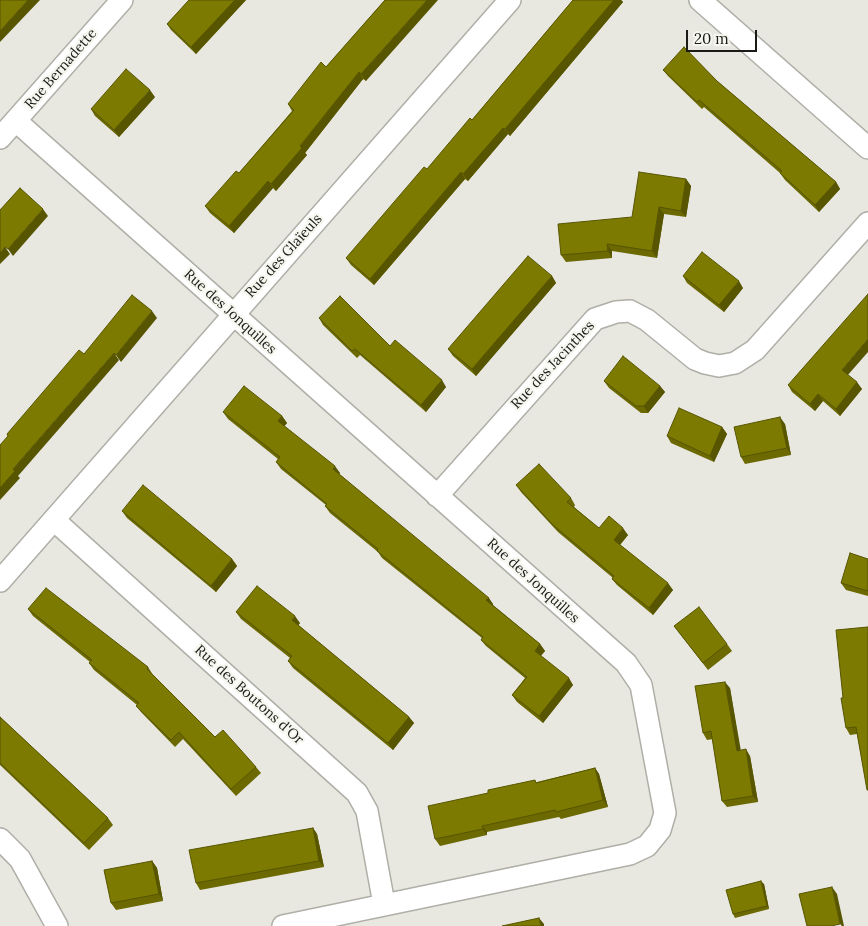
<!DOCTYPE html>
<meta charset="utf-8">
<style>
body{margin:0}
#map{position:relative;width:868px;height:926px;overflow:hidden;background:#e8e8e1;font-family:Lora,serif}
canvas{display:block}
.scale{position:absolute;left:686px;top:30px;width:71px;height:22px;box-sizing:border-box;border:2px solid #1a1a17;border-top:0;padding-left:6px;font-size:15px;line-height:18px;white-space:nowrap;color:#1a1a17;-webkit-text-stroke:4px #f5f6ee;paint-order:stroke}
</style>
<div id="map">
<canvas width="868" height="926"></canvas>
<div class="scale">20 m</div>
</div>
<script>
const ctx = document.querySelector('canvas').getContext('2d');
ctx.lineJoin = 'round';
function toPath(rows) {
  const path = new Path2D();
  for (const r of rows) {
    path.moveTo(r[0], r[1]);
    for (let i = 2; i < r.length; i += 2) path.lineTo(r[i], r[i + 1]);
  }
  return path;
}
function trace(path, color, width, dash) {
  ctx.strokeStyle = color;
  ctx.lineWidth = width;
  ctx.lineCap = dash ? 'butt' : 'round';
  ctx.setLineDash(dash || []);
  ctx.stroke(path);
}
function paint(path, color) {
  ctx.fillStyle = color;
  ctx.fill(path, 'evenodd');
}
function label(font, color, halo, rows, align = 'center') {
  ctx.font = font + ' Lora,serif';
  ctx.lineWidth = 4.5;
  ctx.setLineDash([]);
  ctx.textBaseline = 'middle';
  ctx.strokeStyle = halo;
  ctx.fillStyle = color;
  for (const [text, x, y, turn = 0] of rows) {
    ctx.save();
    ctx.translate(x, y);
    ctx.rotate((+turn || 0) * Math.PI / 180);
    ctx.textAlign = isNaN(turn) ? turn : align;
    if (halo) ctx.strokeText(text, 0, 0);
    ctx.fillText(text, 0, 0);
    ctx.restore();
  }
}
const minor = toPath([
 [700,0,868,148],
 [16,121,626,663,641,685,665,813,660,830,647,846,630,854,283,926],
 [0,138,122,0],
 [437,496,595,319,616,312,630,311,647,320,695,359,705,363,719,366,735,363,755,350,868,223],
 [54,520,357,793,367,811,384,904],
 [0,581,510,0],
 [0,839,20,859,57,926]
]);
const wall = toPath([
 [189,0,246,0,196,54,171,30,167,24],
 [385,0,366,81,363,79,305,153,307,155,276,191,273,188,234,233,210,213,205,206,239,173,292,111,288,104,326,67],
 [573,0,621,0,623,2,510,136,508,134,468,181,465,179,374,285,351,265,346,258,472,120],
 [663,70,717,81,836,182,840,189,819,212,785,180,780,173,704,107,702,109,668,76],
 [155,97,119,137,95,116,91,109],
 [686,179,691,186,686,217,664,214,657,258,612,251,612,258,566,262,561,255,632,217],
 [552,276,556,283,476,376,453,356,448,349],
 [683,276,743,288,724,312,687,283],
 [319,318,390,346,446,387,426,412,360,355,357,358,323,325],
 [848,375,862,389,840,416,823,401,815,411,792,392,788,385],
 [604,381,660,386,665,392,648,413,641,413,609,388],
 [223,412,282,416,287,423,284,426,340,473,339,474,493,604,493,605,540,644,545,651,541,656,573,685,543,723,517,702,512,695,525,678,486,646,481,640,482,638,382,558,378,552,330,513,325,506,326,505,281,469,276,462,278,459,228,419],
 [785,424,791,455,745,464,741,457],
 [722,427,727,434,714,462,671,443,667,436],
 [516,485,571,498,575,505,574,507,599,528,628,535,620,545,673,590,653,615,617,585,612,579,613,578,558,532,521,492],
 [122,511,232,559,237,566,216,592,127,518],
 [868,559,868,596,846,590,841,583],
 [28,609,148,667,153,675,215,737,256,767,261,773,236,796,183,739,175,747,141,712,136,706,137,705,94,670,89,663,90,662,33,616],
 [236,612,300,623,298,625,409,717,414,723,393,750,293,668,288,661,290,658,241,619],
 [674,626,727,644,732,651,708,670],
 [868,627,868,791,857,734,850,735,846,728,843,698],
 [730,688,740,750,750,756,758,802,727,807,722,801,713,739,707,740,703,733],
 [0,717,108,818,113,825,89,850,0,765],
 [595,768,599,774,608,807,561,819,559,817,487,832,487,835,440,846,435,839,537,782],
 [313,828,317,834,324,867,200,890,196,883],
 [152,861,157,868,163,901,116,910,111,903],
 [764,884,769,909,735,918,733,914]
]);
const shadedWall = toPath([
 [28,0,40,0,0,42,0,31],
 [235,0,246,0,196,54,191,47],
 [427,0,438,0,366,81,361,74],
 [614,0,621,0,623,2,510,136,505,129],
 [359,72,363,79,305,153,307,155,276,191,271,184],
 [150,90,155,97,119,137,114,130],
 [503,128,508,134,468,181,463,174],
 [461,172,465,179,374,285,370,279],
 [686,179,691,186,686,217,681,211],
 [268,181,273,188,234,233,229,226],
 [836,182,840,189,819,212,815,205],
 [659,207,664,214,657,258,652,251],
 [43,209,48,216,13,256,8,249],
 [607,244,612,251,612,258,608,251],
 [5,247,10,254,0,264,0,253],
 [552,276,556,283,476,376,472,369],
 [739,281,743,288,724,312,719,305],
 [152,311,157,318,121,362,116,355],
 [868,339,868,352,847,376,842,370],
 [114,353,119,360,18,476,20,478,0,500,0,488,13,469],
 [442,380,446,387,426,412,421,405],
 [857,382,862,389,840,416,836,409],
 [660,386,665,392,648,413,644,406],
 [818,394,823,401,815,411,810,404],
 [282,416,287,423,283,428,278,421],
 [780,417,785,424,791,455,787,448],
 [722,427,727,434,714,462,710,456],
 [335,466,340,473,337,476,333,469],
 [623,528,628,535,619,546,614,540],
 [232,559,237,566,216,592,211,586],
 [668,583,673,590,653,615,649,608],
 [489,598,493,604,491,607,486,600],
 [295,616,300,623,297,627,292,620],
 [540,644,545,651,539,657,535,651],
 [569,678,573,685,543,723,539,716],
 [725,682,730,688,742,757,737,751],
 [409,717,414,723,393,750,388,743],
 [746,749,750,756,758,802,753,796],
 [595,768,599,774,608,807,603,800],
 [482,826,487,832,487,835,483,829],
 [313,828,317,834,324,867,319,861],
 [152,861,157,868,163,901,159,894],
 [761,881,764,884,769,909,767,906],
 [832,887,837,894,844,926,842,926,840,924],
 [539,918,544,924,544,926,541,926]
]);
const building = toPath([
 [0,0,28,0,0,31,0,0],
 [189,0,235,0,191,47,167,24,189,0],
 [385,0,427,0,361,74,359,72,300,146,302,148,271,184,268,181,229,226,205,206,236,171,239,173,294,110,288,104,321,62,326,67,385,0],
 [573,0,614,0,505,129,503,128,463,174,461,172,370,279,346,258,424,167,427,169,470,118,472,120,573,0],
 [684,47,717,81,836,182,815,205,780,173,782,171,699,100,697,102,663,70,684,47],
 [126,69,150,90,114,130,91,109,126,69],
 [639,172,686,179,681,211,659,207,652,251,607,244,608,251,561,255,558,224,632,217,639,172],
 [20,188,43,209,8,249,5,247,0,253,0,210,20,188],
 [702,252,739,281,719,305,683,276,702,252],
 [528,256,552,276,472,369,448,349,528,256],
 [868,294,868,339,842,370,857,382,836,409,818,394,810,404,788,385,868,294],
 [132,295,152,311,116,355,114,353,13,469,15,471,0,488,0,445,8,436,7,434,79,350,84,354,132,295],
 [340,296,390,346,395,340,442,380,421,405,355,349,352,351,319,318,340,296],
 [623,356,660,386,644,406,636,406,604,381,623,356],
 [244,386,282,416,278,421,335,466,333,469,489,598,486,600,540,644,535,651,569,678,539,716,512,695,527,677,481,640,483,637,377,551,378,549,325,506,327,504,276,462,280,457,223,412,244,386],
 [679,408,722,427,710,456,667,436,679,408],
 [780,417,787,448,741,457,734,427,780,417],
 [539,464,571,498,567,502,599,528,609,516,623,528,614,540,668,583,649,608,612,579,614,576,553,525,516,485,539,464],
 [143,485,232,559,211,586,122,511,143,485],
 [850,553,868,559,868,591,841,583,850,553],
 [257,586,295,616,292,620,409,717,388,743,288,661,292,656,236,612,257,586],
 [46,588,148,667,147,669,215,737,223,730,256,767,231,789,179,732,171,740,136,706,139,703,89,663,92,660,28,609,46,588],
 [699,607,727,644,703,663,674,626,699,607],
 [868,627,868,790,867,790,856,727,846,728,841,698,843,698,836,630,868,627],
 [725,682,737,751,746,749,753,796,722,801,711,731,703,733,695,686,725,682],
 [0,717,108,818,84,843,0,763,0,717],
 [595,768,603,800,556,812,555,810,482,826,483,829,435,839,428,806,488,793,488,790,535,780,536,783,595,768],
 [313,828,319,861,196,883,189,850,313,828],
 [152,861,159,894,111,903,104,870,152,861],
 [761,881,767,906,733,914,726,890,761,881],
 [832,887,840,924,831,926,807,926,799,894,832,887],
 [539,918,541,926,502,926,539,918]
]);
const streetNames = [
 ["Rue Bernadette",61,69,-49],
 ["Rue des Glaïeuls",284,256,-48],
 ["Rue des Jonquilles",230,312,42],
 ["Rue des Jacinthes",553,365,-47],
 ["Rue des Jonquilles",533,581,42],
 ["Rue des Boutons d'Or",249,695,42]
];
trace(minor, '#afafa8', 24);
trace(minor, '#fff', 21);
paint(wall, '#6b6900');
paint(shadedWall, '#575500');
paint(building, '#7c7a00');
trace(building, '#575500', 1);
label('14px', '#1a1a17', '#f5f6ee', streetNames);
</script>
